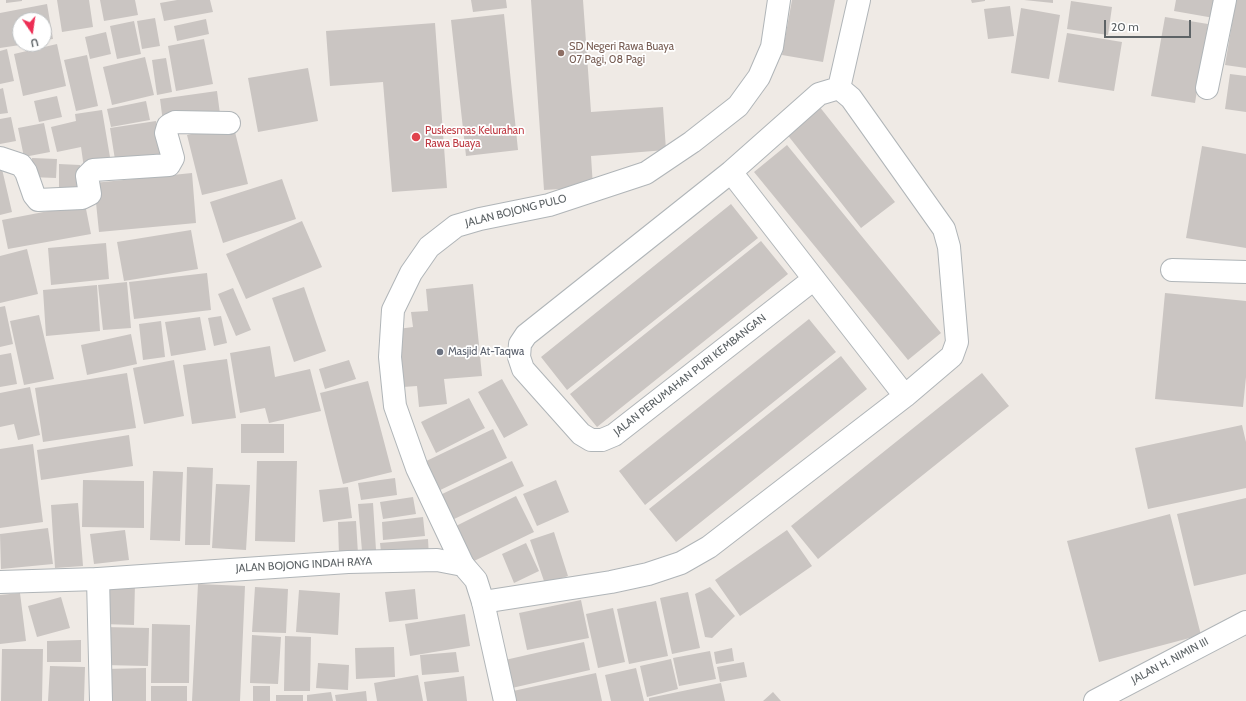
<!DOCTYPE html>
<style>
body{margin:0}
#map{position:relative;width:1246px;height:701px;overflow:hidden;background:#efeae5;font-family:Cabin,sans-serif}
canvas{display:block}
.north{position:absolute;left:12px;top:12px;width:40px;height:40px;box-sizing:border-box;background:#fff;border:1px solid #bec1c2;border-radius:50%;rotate:167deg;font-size:11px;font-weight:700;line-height:16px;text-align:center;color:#5d6366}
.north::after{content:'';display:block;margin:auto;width:14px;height:18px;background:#ec2e54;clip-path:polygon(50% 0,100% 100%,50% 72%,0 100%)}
.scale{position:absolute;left:1104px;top:20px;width:87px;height:18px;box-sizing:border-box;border:2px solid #5d6366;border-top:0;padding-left:5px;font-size:12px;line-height:14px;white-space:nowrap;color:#5d6366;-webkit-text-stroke:3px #fff;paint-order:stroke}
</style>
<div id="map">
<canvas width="1246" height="701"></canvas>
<div class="north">U</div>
<div class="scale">20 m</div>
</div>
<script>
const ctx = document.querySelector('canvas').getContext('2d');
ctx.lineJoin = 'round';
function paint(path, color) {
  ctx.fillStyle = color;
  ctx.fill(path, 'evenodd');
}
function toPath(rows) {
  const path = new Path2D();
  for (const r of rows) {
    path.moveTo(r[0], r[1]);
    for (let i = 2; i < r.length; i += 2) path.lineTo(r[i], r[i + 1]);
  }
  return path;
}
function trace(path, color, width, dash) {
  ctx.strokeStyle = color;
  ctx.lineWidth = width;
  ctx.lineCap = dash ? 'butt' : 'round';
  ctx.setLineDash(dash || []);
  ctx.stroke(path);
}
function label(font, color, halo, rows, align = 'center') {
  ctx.font = font + ' Cabin,sans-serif';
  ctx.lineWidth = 3.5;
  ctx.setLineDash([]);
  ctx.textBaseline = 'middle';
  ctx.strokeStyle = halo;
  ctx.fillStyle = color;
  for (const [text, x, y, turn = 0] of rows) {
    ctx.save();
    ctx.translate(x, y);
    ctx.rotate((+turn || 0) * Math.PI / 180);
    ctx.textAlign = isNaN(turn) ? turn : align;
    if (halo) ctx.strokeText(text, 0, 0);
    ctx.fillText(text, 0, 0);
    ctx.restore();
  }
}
const building = toPath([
 [6,0,22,0,22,1,6,3],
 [57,0,89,0,93,27,62,32],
 [100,0,135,0,138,15,104,21],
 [177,0,210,0,213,12,164,21,160,3],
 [471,0,506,0,507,8,473,12],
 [531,0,583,0,591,112,663,107,666,150,591,156,593,187,544,190],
 [792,0,835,0,823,62,782,55],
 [971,0,985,0,985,1,972,3],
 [1024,0,1053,0,1053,3],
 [1176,0,1217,0,1214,18,1174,11],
 [1236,0,1246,0,1246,68,1225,65],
 [1071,1,1112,7,1108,35,1067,29],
 [47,4,53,39,44,40,44,20,20,20,20,45,0,48,0,13],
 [1010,6,1014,36,988,39,984,9],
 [1021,8,1060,15,1049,79,1011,73],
 [504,14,518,150,466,156,451,20],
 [1165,17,1208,24,1195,103,1151,96],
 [155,18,160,46,142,49,137,21],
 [206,19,209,34,177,41,174,26],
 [134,21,141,54,117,59,110,26],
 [435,23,447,188,392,192,383,82,330,86,326,31],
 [106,32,111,54,90,59,85,37],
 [1067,33,1122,42,1114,91,1058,82],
 [204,39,213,84,176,91,168,46],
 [57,44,66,86,23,96,14,54],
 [7,49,14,81,0,84,0,51],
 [87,55,98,106,76,111,64,60],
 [145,57,154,95,112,105,103,67],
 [166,58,172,92,157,95,152,60],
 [308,68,318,121,258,132,248,78],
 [1230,74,1246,76,1246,112,1225,109],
 [3,88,8,113,0,114,0,89],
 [217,91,220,114,163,122,160,99],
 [57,96,62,117,39,122,34,101],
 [146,101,150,120,111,127,107,109],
 [819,106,895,202,861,228,786,133],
 [102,110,111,163,84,168,81,147,57,152,51,127,76,121,75,114],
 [11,117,16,141,0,144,0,119],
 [156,121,162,159,116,166,110,128],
 [44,123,50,152,24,157,18,128],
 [233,124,248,184,202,195,187,135],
 [787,145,941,333,908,360,754,172],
 [1202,146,1246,154,1246,248,1186,238],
 [32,158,57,159,56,178,31,177],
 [59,164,80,165,79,195,59,194],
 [0,169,2,169,12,212,0,215],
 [192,173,196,223,99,232,94,183],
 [282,179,296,219,223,243,210,202],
 [85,204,91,234,8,249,2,220],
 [731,204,758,238,567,390,541,357],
 [302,221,322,267,246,299,226,254],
 [191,230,198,269,124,281,117,242],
 [761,241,788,274,597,427,570,394],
 [106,243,109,279,51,285,48,248],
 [27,249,38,294,0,303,0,256],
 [207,273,211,310,134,319,129,282],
 [127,282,131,328,103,330,98,285],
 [473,284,482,376,444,379,447,404,419,407,417,386,403,387,398,329,413,327,411,312,428,311,426,289],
 [97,285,100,331,46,336,43,290],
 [304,287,326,351,294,362,272,298],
 [233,288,251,330,236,336,218,294],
 [1165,293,1246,301,1246,377,1243,407,1155,399],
 [5,306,13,344,0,347,0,307],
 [39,315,54,379,24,385,10,321],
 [221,316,227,343,214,346,208,318],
 [200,317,206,350,171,356,165,322],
 [809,319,836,352,645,505,619,471],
 [161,321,165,357,143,360,139,324],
 [131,334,137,364,87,375,81,345],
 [270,346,275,377,310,369,321,411,269,423,265,408,240,413,230,353],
 [11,353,17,384,0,387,0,355],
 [841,356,867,389,676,542,649,509],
 [227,359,236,418,192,424,183,365],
 [174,360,184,416,144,424,133,368],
 [349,360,356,379,325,389,319,369],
 [127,373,136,428,43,442,35,388],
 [982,373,1009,406,818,559,791,526],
 [502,379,528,425,504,438,478,392],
 [368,381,392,472,343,484,320,393],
 [30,387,40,435,18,440,14,424,0,427,0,393],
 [469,398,485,428,436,453,421,422],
 [241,424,284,424,284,453,241,453],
 [1242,425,1246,442,1246,488,1148,509,1135,448],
 [493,429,507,458,432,494,418,465],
 [129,435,133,466,41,480,37,450],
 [33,444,43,522,0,528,0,449],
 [257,461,297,461,295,542,255,541],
 [512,461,524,486,452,520,440,495],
 [187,467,213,468,210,545,185,545],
 [153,471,183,472,180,541,150,540],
 [395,478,397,495,361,500,358,483],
 [83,480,144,481,144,528,82,527],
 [556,480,569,512,537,526,523,494],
 [216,484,250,485,246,550,212,548],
 [348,487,352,518,323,522,319,490],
 [516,496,534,532,474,561,456,526],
 [413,497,416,514,383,519,380,502],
 [1246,498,1246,574,1194,586,1177,514],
 [78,503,83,566,55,568,51,505],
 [373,503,376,550,362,551,358,504],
 [1170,514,1201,635,1099,662,1067,541],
 [423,517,425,536,383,540,382,522],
 [356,521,358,554,339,555,338,522],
 [48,528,53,564,1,569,0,534],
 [125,530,129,560,94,564,90,534],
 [787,530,812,566,740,616,715,580],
 [554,532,568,576,545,584,530,540],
 [428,539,429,557,382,561,380,543],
 [526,543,539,571,514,583,502,554],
 [104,582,135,583,134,625,102,624],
 [198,584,245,586,240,701,192,701],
 [255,587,288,589,286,633,252,632],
 [710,587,735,616,712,638,705,637,695,594],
 [415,589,418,619,389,622,385,592],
 [299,590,340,593,338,635,296,632],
 [688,592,700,648,672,654,660,598],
 [20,593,26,641,0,644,0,595],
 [61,597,70,628,37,637,28,606],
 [581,600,589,638,527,650,519,613],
 [656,601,668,656,629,664,617,609],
 [613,608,625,662,598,668,586,614],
 [465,614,470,646,410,656,405,624],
 [152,624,190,625,189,683,151,683],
 [104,627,149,628,148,666,103,665],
 [252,635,281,637,278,684,250,683],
 [285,636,311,637,310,691,284,691],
 [81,640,81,662,47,662,47,641],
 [584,642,590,670,512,688,505,660],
 [394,647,395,677,356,679,355,648],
 [732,648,734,661,716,664,714,652],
 [2,649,43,649,42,701,1,701],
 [710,651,716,679,679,686,673,658],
 [456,652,459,672,422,675,420,655],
 [671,659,678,689,647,697,640,666],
 [744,662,747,677,720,682,717,667],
 [318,663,349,665,348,690,316,688],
 [50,666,85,667,84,701,48,701],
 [146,668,146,701,106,701,105,669],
 [636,668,644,701,611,701,605,675],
 [596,673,602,701,515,701,513,691],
 [418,675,423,701,377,701,374,683],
 [464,676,467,701,427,701,424,682],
 [721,683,725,701,649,701,649,698],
 [151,686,187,686,187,701,151,701],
 [253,686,270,686,270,701,253,701],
 [366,691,367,701,336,701,335,695],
 [331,692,333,701,307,701,307,695],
 [773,692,781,701,763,701],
 [276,695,303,695,303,701,276,701]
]);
const minor = toPath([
 [839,88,819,94,731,172,526,335,520,344,519,357,523,369,581,434,591,440,602,440,614,435,814,279,905,396],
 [1207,88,1225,0],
 [0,158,21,165,26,172,34,195,38,200,82,198,90,194,87,176,93,170,169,165,173,158,166,133,168,126,171,124,175,122,229,123],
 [731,172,814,279],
 [1172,270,1246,272],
 [463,565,417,468,395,406,390,357,393,310,411,273,429,247,456,226,480,219,549,205,646,173,692,142,738,106,759,77,772,47,779,0],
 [98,579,101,701],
 [483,602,611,582,648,574,681,563,709,547,905,396,952,356,957,342,949,247,944,229,851,98,839,88,859,0],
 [1095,701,1246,622]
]);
const tertiary = toPath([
 [0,582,98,579,348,562,437,560,463,565,476,580,483,602,505,701]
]);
const markers = [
 [561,53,4,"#8d6e63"],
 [416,137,5,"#e0444e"],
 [440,352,4,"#6b7280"]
];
const educationNames = [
 ["SD Negeri Rawa Buaya",569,47],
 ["07 Pagi, 08 Pagi",569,60]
];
const healthNames = [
 ["Puskesmas Kelurahan",425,131],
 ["Rawa Buaya",425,144]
];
const streetNames = [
 ["JALAN BOJONG PULO",516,211,-14],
 ["JALAN PERUMAHAN PURI KEMBANGAN",690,375,-38],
 ["JALAN BOJONG INDAH RAYA",304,565,-3],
 ["JALAN H. NIMIN III",1170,661,-28]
];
const worshipNames = [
 ["Masjid At-Taqwa",448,352]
];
paint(building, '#cac5c2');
trace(minor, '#b0b5b8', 24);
trace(tertiary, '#b0b5b8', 24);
trace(minor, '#fff', 22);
trace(tertiary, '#fff', 22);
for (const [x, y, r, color] of markers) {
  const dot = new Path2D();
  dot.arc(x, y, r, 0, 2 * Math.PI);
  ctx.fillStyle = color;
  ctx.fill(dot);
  trace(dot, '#fff', 1.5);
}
label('11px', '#785e54', '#fff', educationNames, 'left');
label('11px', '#be3a42', '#fff', healthNames, 'left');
label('11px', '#5d6366', '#fff', streetNames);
label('11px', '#5b616d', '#fff', worshipNames, 'left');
</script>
